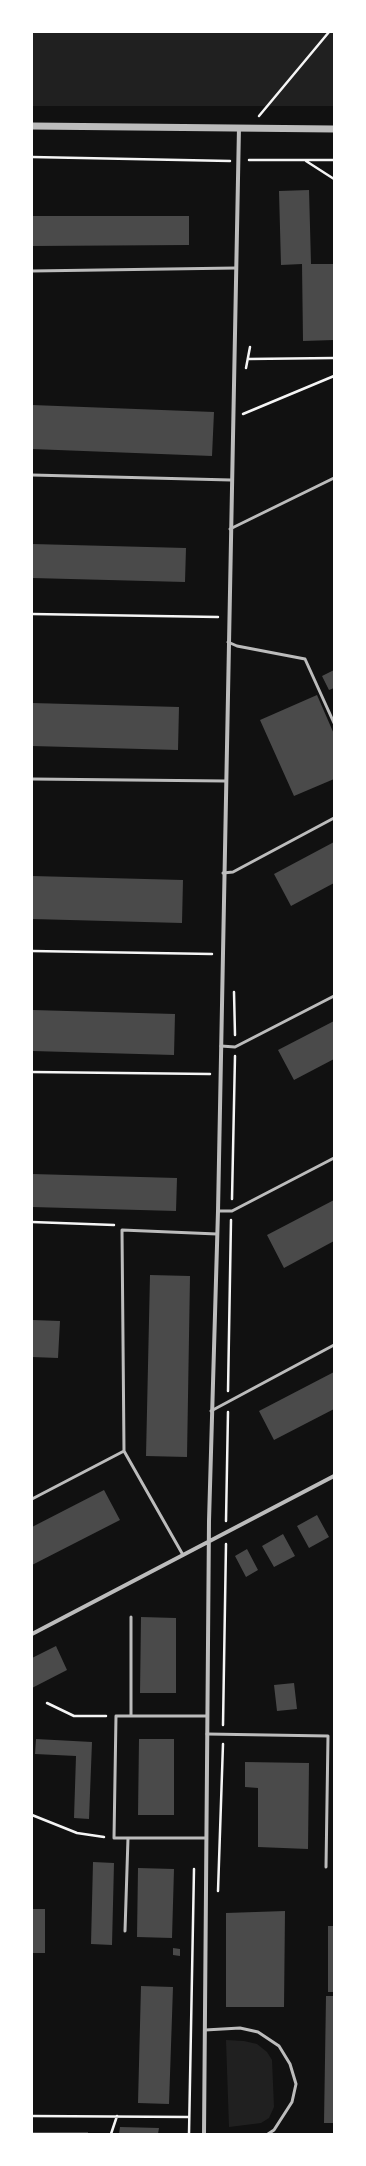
<!DOCTYPE html>
<style>
body{margin:0}
#map{position:relative;width:366px;height:2166px;overflow:hidden;background:#111;font-family:"Source Sans 3",sans-serif}
canvas{display:block}
.frame{position:absolute;inset:0;border:33px solid #fff;pointer-events:none}
</style>
<div id="map">
<canvas width="366" height="2166"></canvas>
<div class="frame"></div>
</div>
<script>
const ctx = document.querySelector('canvas').getContext('2d');
ctx.lineJoin = 'round';
function paint(path, color) {
  ctx.fillStyle = color;
  ctx.fill(path, 'evenodd');
}
function toPath(rows) {
  const path = new Path2D();
  for (const r of rows) {
    path.moveTo(r[0], r[1]);
    for (let i = 2; i < r.length; i += 2) path.lineTo(r[i], r[i + 1]);
  }
  return path;
}
function trace(path, color, width, dash) {
  ctx.strokeStyle = color;
  ctx.lineWidth = width;
  ctx.lineCap = dash ? 'butt' : 'round';
  ctx.setLineDash(dash || []);
  ctx.stroke(path);
}
const green = toPath([
 [32,32,334,32,334,106,32,106],
 [226,2040,244,2041,257,2044,267,2052,272,2060,274,2107,269,2118,261,2123,229,2127]
]);
const building = toPath([
 [309,190,311,264,333,264,334,340,303,341,302,264,281,265,279,191],
 [32,216,189,216,189,245,32,246],
 [32,405,214,412,212,456,32,449],
 [32,544,186,548,185,582,32,578],
 [334,670,334,688,329,690,322,676],
 [317,695,334,734,334,779,294,796,260,720],
 [32,703,179,707,178,750,32,746],
 [334,842,334,883,291,906,274,874],
 [32,876,183,880,182,923,32,919],
 [32,1010,175,1014,174,1055,32,1051],
 [334,1021,334,1059,294,1080,278,1050],
 [32,1174,177,1178,176,1211,32,1207],
 [334,1200,334,1241,284,1268,267,1235],
 [150,1275,190,1276,187,1457,146,1456],
 [32,1320,60,1321,58,1358,32,1357],
 [334,1372,334,1409,274,1440,259,1411],
 [104,1490,120,1520,32,1565,32,1527],
 [317,1515,329,1537,309,1548,297,1526],
 [283,1534,295,1556,274,1567,262,1546],
 [247,1549,258,1570,246,1577,235,1556],
 [141,1617,176,1618,176,1693,140,1693],
 [56,1646,67,1670,32,1688,32,1658],
 [294,1683,297,1709,277,1711,274,1685],
 [36,1739,92,1742,89,1819,74,1818,76,1756,35,1754],
 [139,1739,174,1739,174,1815,138,1815],
 [245,1762,309,1763,308,1849,258,1847,258,1788,245,1787],
 [93,1862,114,1863,112,1945,91,1944],
 [138,1868,174,1869,172,1938,137,1937],
 [32,1909,45,1909,45,1953,32,1953],
 [285,1911,284,2007,226,2007,226,1913],
 [328,1926,334,1926,334,1992,328,1992],
 [173,1948,180,1949,180,1956,173,1955],
 [141,1986,173,1987,169,2104,138,2103],
 [326,1996,334,1996,334,2123,324,2123],
 [120,2127,159,2128,158,2134,119,2134],
 [32,2132,88,2132,88,2134,32,2134]
]);
const path = toPath([
 [259,116,329,32],
 [32,157,230,161],
 [249,160,334,160],
 [306,161,334,179],
 [248,359,334,358],
 [246,368,250,347],
 [243,414,334,376],
 [32,614,218,617],
 [32,951,212,954],
 [234,992,235,1035],
 [32,1072,210,1074],
 [232,1199,235,1056],
 [32,1222,114,1225],
 [228,1391,231,1220],
 [226,1521,228,1412],
 [47,1703,74,1716,106,1716],
 [223,1725,226,1544],
 [32,1815,77,1833,104,1837],
 [218,1891,223,1744],
 [32,2116,189,2117],
 [111,2134,117,2116],
 [189,2134,194,1869]
]);
const service = toPath([
 [32,271,236,268],
 [32,475,231,480],
 [230,529,334,478],
 [228,642,237,646,305,659,334,723],
 [32,779,225,781],
 [223,873,233,872,334,818],
 [221,1046,235,1047,334,996],
 [218,1211,232,1211,334,1158],
 [211,1411,334,1345],
 [32,1499,124,1451],
 [183,1555,124,1451,122,1230,217,1234],
 [131,1716,131,1617],
 [207,1734,328,1736,326,1867],
 [206,1838,114,1838,116,1716,207,1716],
 [125,1931,128,1838],
 [205,2030,240,2028,258,2032,279,2046,290,2064,296,2084,292,2102,274,2130,268,2134]
]);
const minor = toPath([
 [32,1634,334,1476],
 [204,2134,209,1521,218,1211,239,127]
]);
const tertiary = toPath([
 [32,126,334,129]
]);
paint(green, '#202020');
paint(building, '#4a4a4a');
trace(path, '#f5f5f5', 2.5);
trace(service, '#bcbcbc', 3);
trace(minor, '#bcbcbc', 4);
trace(tertiary, '#bcbcbc', 7);
</script>
